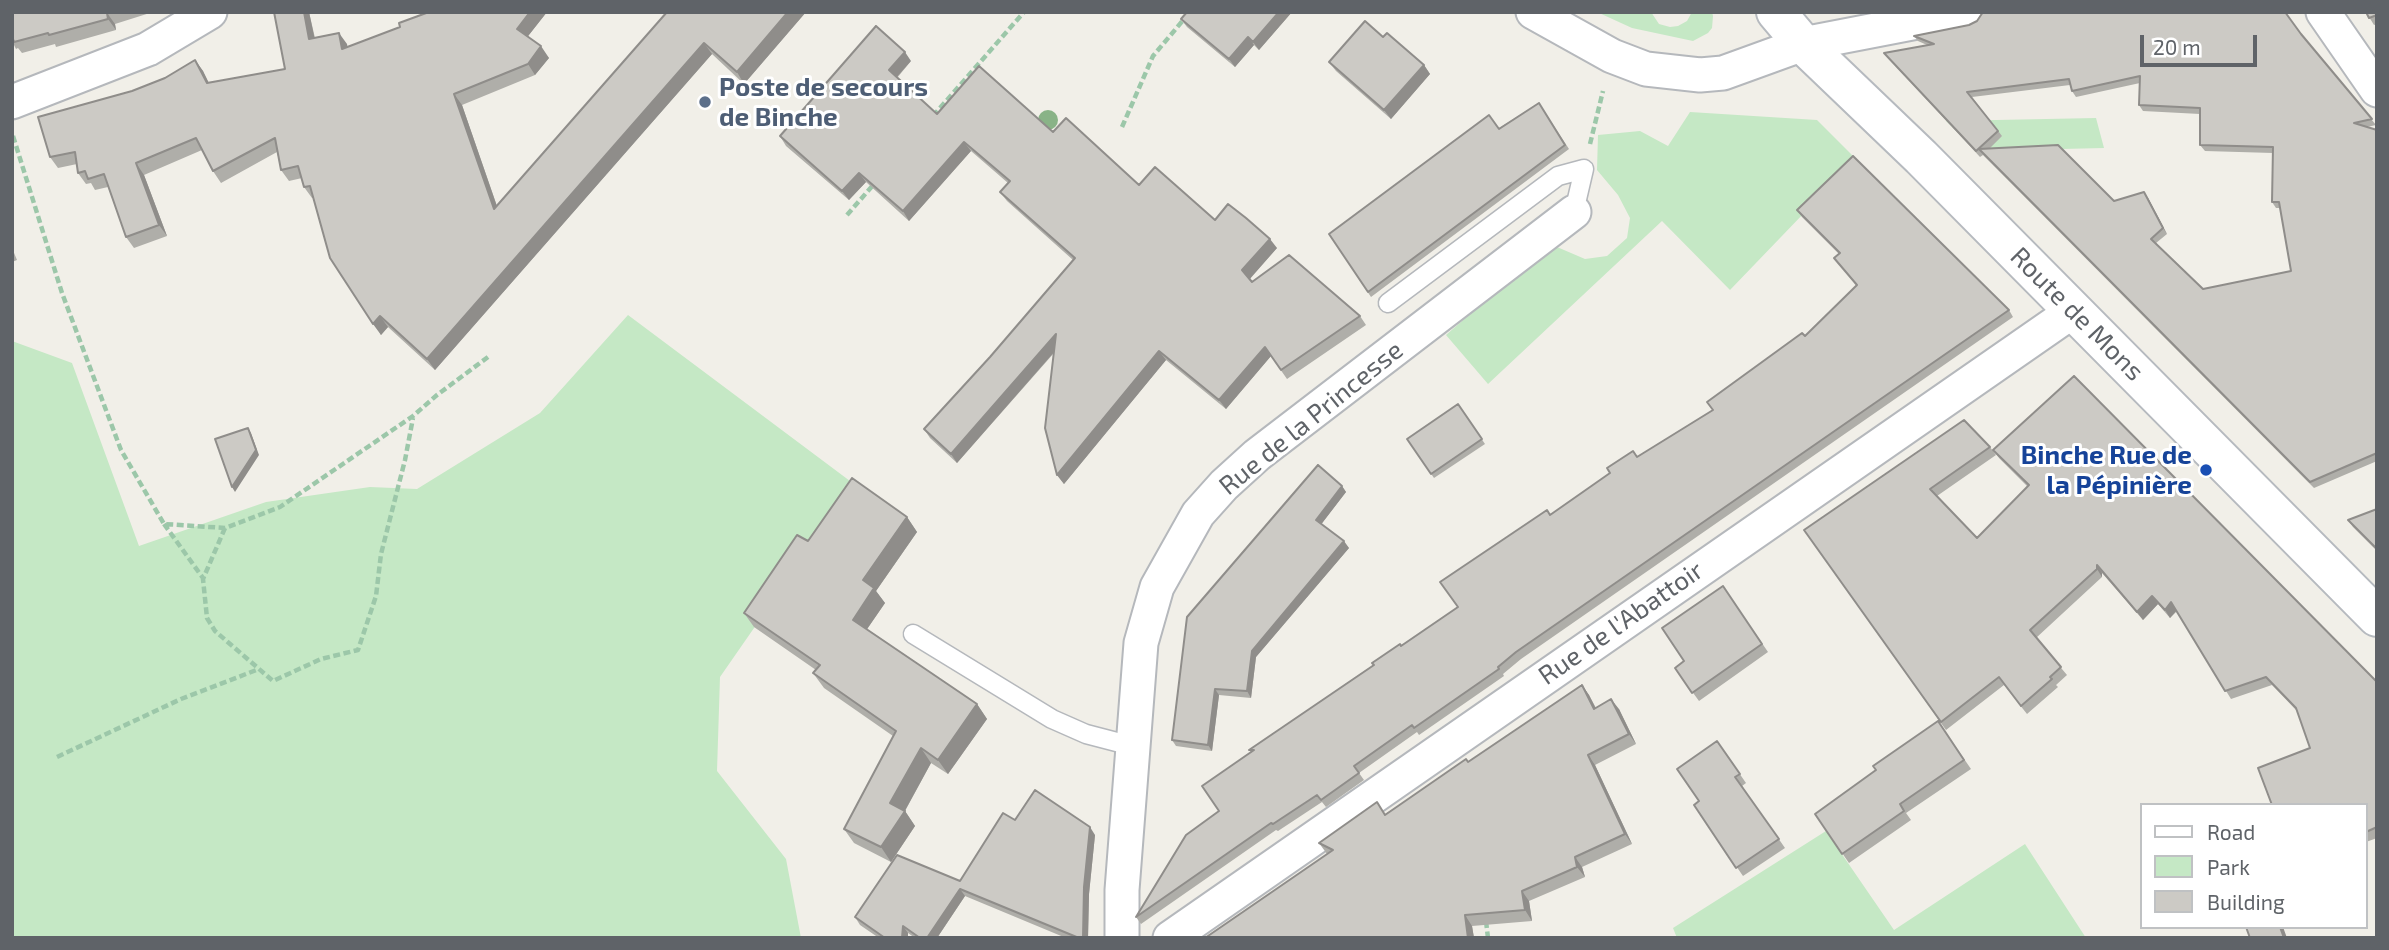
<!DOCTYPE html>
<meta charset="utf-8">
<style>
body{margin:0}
#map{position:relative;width:2389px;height:950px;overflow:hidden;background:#f1efe8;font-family:"Exo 2",sans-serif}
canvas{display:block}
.frame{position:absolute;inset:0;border:14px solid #5f6368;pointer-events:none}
.legend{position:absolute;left:2140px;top:803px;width:228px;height:126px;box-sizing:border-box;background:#fff;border:2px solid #bfc1c3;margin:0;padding:9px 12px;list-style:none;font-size:21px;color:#5f6368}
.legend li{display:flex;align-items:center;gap:14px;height:35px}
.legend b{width:35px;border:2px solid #bfc1c3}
.scale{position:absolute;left:2140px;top:35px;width:117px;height:32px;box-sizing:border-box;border:4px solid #5f6368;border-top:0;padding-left:9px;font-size:21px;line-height:24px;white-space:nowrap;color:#5f6368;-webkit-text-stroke:5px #fff;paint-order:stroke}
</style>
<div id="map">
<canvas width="2389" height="950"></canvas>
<div class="frame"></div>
<ul class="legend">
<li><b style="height:9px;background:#fff"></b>Road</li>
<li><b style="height:19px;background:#c5e8c5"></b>Park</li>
<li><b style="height:19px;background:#cccac5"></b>Building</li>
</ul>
<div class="scale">20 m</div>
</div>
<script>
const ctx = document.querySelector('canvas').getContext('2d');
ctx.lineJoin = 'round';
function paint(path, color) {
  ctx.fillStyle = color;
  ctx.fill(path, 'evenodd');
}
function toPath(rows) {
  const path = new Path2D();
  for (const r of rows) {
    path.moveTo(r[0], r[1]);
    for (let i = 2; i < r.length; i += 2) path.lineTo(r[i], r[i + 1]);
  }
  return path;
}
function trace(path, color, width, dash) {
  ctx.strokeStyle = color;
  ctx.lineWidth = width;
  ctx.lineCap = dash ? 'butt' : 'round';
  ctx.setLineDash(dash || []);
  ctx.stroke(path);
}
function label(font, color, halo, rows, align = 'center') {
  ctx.font = font + ' "Exo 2",sans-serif';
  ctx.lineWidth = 6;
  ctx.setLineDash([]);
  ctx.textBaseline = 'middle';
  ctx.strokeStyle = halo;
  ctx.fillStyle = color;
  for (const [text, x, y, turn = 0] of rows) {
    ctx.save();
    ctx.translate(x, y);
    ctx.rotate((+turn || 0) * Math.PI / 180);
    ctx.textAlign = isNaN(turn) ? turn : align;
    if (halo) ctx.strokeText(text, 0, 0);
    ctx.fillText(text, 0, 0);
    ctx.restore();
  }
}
const green = toPath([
 [1597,12,1651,12,1659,24,1670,27,1678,26,1687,21,1692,12,1712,12,1713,16,1712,28,1708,33,1693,41,1632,28],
 [1690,112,1817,120,1856,159,1730,290,1662,221,1488,384,1446,335,1550,244,1585,259,1607,256,1627,238,1630,218,1618,195,1597,170,1598,135,1640,131,1668,146],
 [2096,118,2104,148,1977,151,1946,121],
 [628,315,854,484,720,677,717,771,786,859,801,938,12,938,12,341,72,363,139,546,266,502,370,487,417,489,540,413],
 [1826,831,1894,930,2025,844,2086,938,1677,938,1673,928]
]);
const path = toPath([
 [933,116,1024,12],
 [1122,127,1153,56,1190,12],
 [13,136,62,293,121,450,164,524,225,528,280,507,413,416,437,395,488,357],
 [1590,144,1603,91],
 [847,215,874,184],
 [164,524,203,578],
 [225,528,203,579,207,618,215,631,273,681,321,659,358,650,376,596,381,554,405,460,413,418],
 [57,757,181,699,259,669],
 [1486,921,1488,938]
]);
const service = toPath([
 [1388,303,1558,176,1584,169,1574,212],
 [913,634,1052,719,1086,734,1132,746]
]);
const minor = toPath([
 [1533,12,1612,56,1646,69,1700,75,1723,73,1803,44,1969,12],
 [2323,12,2377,90],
 [12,102,148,49,210,12],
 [1122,938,1122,890,1141,643,1157,587,1198,514,1224,485,1257,455,1574,212],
 [1170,938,2073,311]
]);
const secondary = toPath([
 [1776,12,1803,44,1921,157,2377,617]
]);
const trees = [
 [1048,120]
];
const wall = toPath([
 [12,12,153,12,115,24,116,30,56,47,55,44,22,53,18,48,16,49,14,45,12,46],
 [309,12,315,38,347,44,347,47,400,27,429,12,547,12,528,36,549,58,535,75,462,105,497,206,667,12,806,12,744,84,712,54,435,370,388,327,381,335,313,198,312,198,304,187,302,178,289,181,281,170,277,152,221,183,213,171,202,150,144,175,167,236,134,248,126,237,108,187,95,190,91,183,86,184,78,173,77,164,58,168,50,157,132,91,165,78,195,60,203,71,209,83,285,69],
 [1185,12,1292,12,1259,50,1254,45,1235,67,1187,27,1181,19,1186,13],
 [2366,12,2377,12,2377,24,2374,25],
 [1977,21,2301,34,2376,125,2367,127,2377,130,2377,461,2314,488,1983,155,1980,157,1888,58,1884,53,1927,45,1918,41,1914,36,1969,25],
 [2140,83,2139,105,2143,111,2200,114,2200,145,2205,151,2273,153,2272,202,2276,208,2280,208,2291,271,2203,289,2156,243,2167,234,2148,198,2114,201,1989,149,2002,136,1972,97,2070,85,2072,91,2076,97],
 [1383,37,1424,65,1430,74,1391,119,1336,71,1329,62],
 [911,61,897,78,937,114,1053,132,1139,185,1277,248,1250,278,1252,282,1360,316,1366,325,1287,379,1271,356,1226,409,1166,360,1064,484,1057,475,1054,353,957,463,930,438,924,429,990,357,1073,260,1007,201,1000,192,1008,183,971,151,909,221,866,182,849,200,786,146,780,136],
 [1539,103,1569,149,1371,297,1329,234],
 [1797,210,2009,310,2013,317,1521,659,1503,674,1504,676,1419,735,1417,732,1359,773,1364,780,1326,807,1322,802,1278,831,1276,830,1141,924,1136,917,1219,811,1251,752,1249,750,1458,607,1550,515,1637,457,1713,410,1805,336,1857,286,1834,258,1839,254,1802,217],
 [12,248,17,260,12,262],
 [1458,404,1485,444,1434,478,1407,439],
 [1990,447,1996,455,1937,496,1977,538,2028,487,1999,458,1993,450,2377,682,2377,838,2366,842,2366,805,2310,748,2297,711,2272,685,2231,699,2177,611,2170,618,2158,604,2143,620,2102,573,2102,577,2036,638,2067,675,2056,685,2058,687,2027,714,2004,685,1946,730,1804,530],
 [1342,486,1346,492,1321,524,1349,548,1256,657,1251,698,1219,695,1212,751,1176,746,1172,740],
 [2377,509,2377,551,2353,527,2348,520],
 [907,517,917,532,876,591,885,603,867,629,977,704,987,719,948,774,931,763,905,811,915,826,891,862,854,843,844,829,893,736,824,688,813,673,816,670,754,627,744,613,808,541],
 [1723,586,1768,652,1699,701,1675,668,1684,661],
 [1582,685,1589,695,1596,708,1619,709,1636,744,1595,765,1632,844,1582,867,1585,877,1529,901,1532,921,1472,926,1474,938,1205,938,1327,854,1319,843,1385,814,1468,762],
 [1938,721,1971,769,1906,813,1911,820,1849,863,1815,814,1876,770],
 [1717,741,1746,783,1742,786,1785,848,1743,876,1694,805,1699,801],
 [1015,820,1095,835,1089,894,1088,938,1066,938,965,896,937,938,915,938,908,933,908,938,879,938,860,925,855,917,960,881]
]);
const shadedWall = toPath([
 [304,12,309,12,317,50,309,39],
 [530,12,547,12,525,40,517,29],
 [788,12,806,12,744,84,737,72],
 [1279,12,1292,12,1259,50,1253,42],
 [107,13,115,24,116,30,108,19],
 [339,33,347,44,350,61,342,49],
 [1248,37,1254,45,1235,67,1229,59],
 [704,43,712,54,435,370,427,359],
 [541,46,549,58,535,75,528,64],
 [905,52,911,61,895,79,889,70],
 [195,60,203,71,214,94,207,83],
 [1424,65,1430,74,1391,119,1384,110],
 [454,94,462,105,502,221,494,209],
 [964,142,971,151,909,221,903,211],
 [136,163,144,175,167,236,159,225],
 [859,173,866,182,849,200,842,191],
 [2144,192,2148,198,2167,234,2163,228],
 [1270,239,1277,248,1249,280,1242,270],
 [380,316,388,327,381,335,373,324],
 [1056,334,1062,343,957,463,951,454],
 [1265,347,1271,356,1226,409,1219,400],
 [1159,351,1166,360,1064,484,1057,475],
 [248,428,251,433,259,455,235,492,232,487],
 [1342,486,1346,492,1320,526,1316,520],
 [907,517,917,532,876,591,885,603,863,635,853,620,863,580],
 [1344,541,1349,548,1256,657,1251,698,1247,691,1252,651],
 [2097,565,2102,573,2102,577,2097,569],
 [2152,596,2158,604,2143,620,2137,612],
 [2171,602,2177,610,2170,618,2165,610],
 [1582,685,1589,695,1601,719,1594,709],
 [1215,689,1219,695,1212,751,1208,745],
 [1611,699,1619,709,1636,744,1629,734],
 [977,704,987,719,948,774,938,760],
 [921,748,931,763,902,816,905,811,915,826,891,862,881,847,890,803],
 [1588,755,1595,765,1632,844,1625,834],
 [1090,827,1095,835,1089,894,1088,938,1083,938,1084,887],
 [1575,857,1582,867,1585,877,1577,867],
 [960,889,965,896,937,938,927,938],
 [1522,891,1529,901,1532,921,1525,910],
 [1465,915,1472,926,1474,938,1468,938],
 [903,926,908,933,908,938,902,938],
 [2280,927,2283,927,2287,938,2284,938]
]);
const building = toPath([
 [12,12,110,12,107,13,108,19,49,35,48,33,14,42,12,36,12,12],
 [274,12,304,12,309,39,339,33,342,49,400,27,399,23,429,12,530,12,517,29,541,46,528,64,454,94,494,209,667,12,788,12,737,72,704,43,427,359,380,316,373,324,330,258,310,186,304,187,298,166,281,170,275,138,213,171,196,138,136,163,159,225,126,237,104,174,88,179,85,171,78,173,75,152,50,157,38,117,132,91,165,78,195,60,207,83,285,69,274,12],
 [1187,12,1279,12,1253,42,1248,37,1229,59,1181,19,1187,12],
 [1983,12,2285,12,2301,34,2372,119,2354,123,2377,130,2377,453,2310,482,1979,149,2058,145,2114,201,2144,192,2163,228,2151,239,2203,289,2291,271,2279,202,2272,202,2273,147,2200,145,2200,108,2139,105,2140,76,2072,91,2069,79,1967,92,1998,131,1976,151,1884,53,1934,44,1914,36,1969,25,1977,21,1983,12],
 [2366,12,2377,12,2377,15,2369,18,2366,12],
 [1365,21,1383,37,1387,33,1424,65,1384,110,1329,62,1365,21],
 [876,26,905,52,889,70,937,114,979,66,1053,132,1066,118,1139,185,1155,167,1215,220,1228,204,1246,218,1270,239,1242,270,1252,282,1289,255,1360,316,1281,370,1265,347,1219,400,1159,351,1057,475,1045,428,1056,334,951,454,924,429,990,357,1075,258,1000,192,1010,181,964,142,903,211,859,173,842,191,780,136,876,26],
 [1539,103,1565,145,1368,292,1329,234,1489,115,1499,129,1539,103],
 [1853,156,2009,310,1516,652,1498,667,1499,669,1414,728,1412,725,1354,766,1359,773,1321,800,1317,795,1273,824,1271,823,1136,917,1186,835,1219,811,1202,786,1254,750,1249,750,1374,665,1372,663,1400,644,1401,646,1458,607,1440,582,1547,510,1550,515,1610,473,1607,468,1633,451,1637,457,1713,410,1707,402,1802,333,1805,336,1857,285,1834,258,1840,253,1797,210,1853,156],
 [2074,376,2377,682,2377,827,2366,832,2366,805,2272,805,2258,768,2310,748,2296,708,2266,677,2225,691,2171,602,2165,610,2152,596,2137,612,2097,565,2097,569,2030,630,2061,667,2050,677,2052,679,2021,706,1999,677,1941,722,1804,530,1964,420,1990,447,1930,489,1977,538,2029,485,1993,450,2074,376],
 [1458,404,1482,439,1431,474,1407,439,1458,404],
 [248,428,256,450,232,487,215,439,248,428],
 [1318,465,1342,486,1316,520,1344,541,1252,651,1247,691,1215,689,1208,745,1172,740,1187,617,1318,465],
 [852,478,907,517,863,580,874,588,853,620,977,704,938,760,921,748,890,803,905,811,881,847,844,829,896,731,813,673,820,665,744,613,797,535,808,541,852,478],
 [2377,509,2377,549,2348,520,2377,509],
 [1723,586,1762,644,1692,693,1675,668,1684,661,1662,628,1723,586],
 [1582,685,1594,709,1611,699,1629,734,1588,755,1625,834,1575,857,1577,867,1522,891,1525,910,1465,915,1468,938,1205,938,1333,850,1319,843,1377,802,1385,815,1466,759,1468,762,1582,685],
 [1938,721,1964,760,1900,804,1904,811,1842,854,1815,814,1876,770,1873,766,1938,721],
 [1717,741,1740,774,1735,777,1779,839,1736,868,1694,805,1699,801,1677,769,1717,741],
 [1035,790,1090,827,1084,887,1083,938,1079,938,960,889,927,938,920,938,903,926,902,938,885,938,855,917,897,855,960,881,1003,813,1015,820,1035,790],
 [2246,927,2280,927,2284,938,2250,938,2246,927]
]);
const markers = [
 [705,102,7,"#5c6f8a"],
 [2206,470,7,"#1a4fb4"]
];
const serviceNames = [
 ["Poste de secours",719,87],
 ["de Binche",719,117]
];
const streetNames = [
 ["Route de Mons",2077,314,45],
 ["Rue de la Princesse",1311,418,-39],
 ["Rue de l'Abattoir",1621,623,-35]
];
const transitNames = [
 ["Binche Rue de",2192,455],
 ["la Pépinière",2192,485]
];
paint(green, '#c5e8c5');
trace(service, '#b5b8bc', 21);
trace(minor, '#b5b8bc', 37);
trace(secondary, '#b6babf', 42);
trace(path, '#9cc7a9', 4.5, [7, 3.5]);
trace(service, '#fff', 18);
trace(minor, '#fff', 33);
trace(secondary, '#fff', 38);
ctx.fillStyle = '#89b387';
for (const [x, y] of trees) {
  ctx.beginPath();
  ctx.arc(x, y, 10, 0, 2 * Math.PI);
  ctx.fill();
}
paint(wall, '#afaea9');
paint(shadedWall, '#8f8d8a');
paint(building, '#cccac5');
trace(building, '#8f8d8a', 2);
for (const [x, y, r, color] of markers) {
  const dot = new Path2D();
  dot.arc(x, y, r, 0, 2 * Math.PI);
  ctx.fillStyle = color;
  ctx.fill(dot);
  trace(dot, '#fff', 2.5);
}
label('bold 26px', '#4e5e75', '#fff', serviceNames, 'left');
label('26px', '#5f6368', '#fff', streetNames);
label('bold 26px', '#164399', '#fff', transitNames, 'right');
</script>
